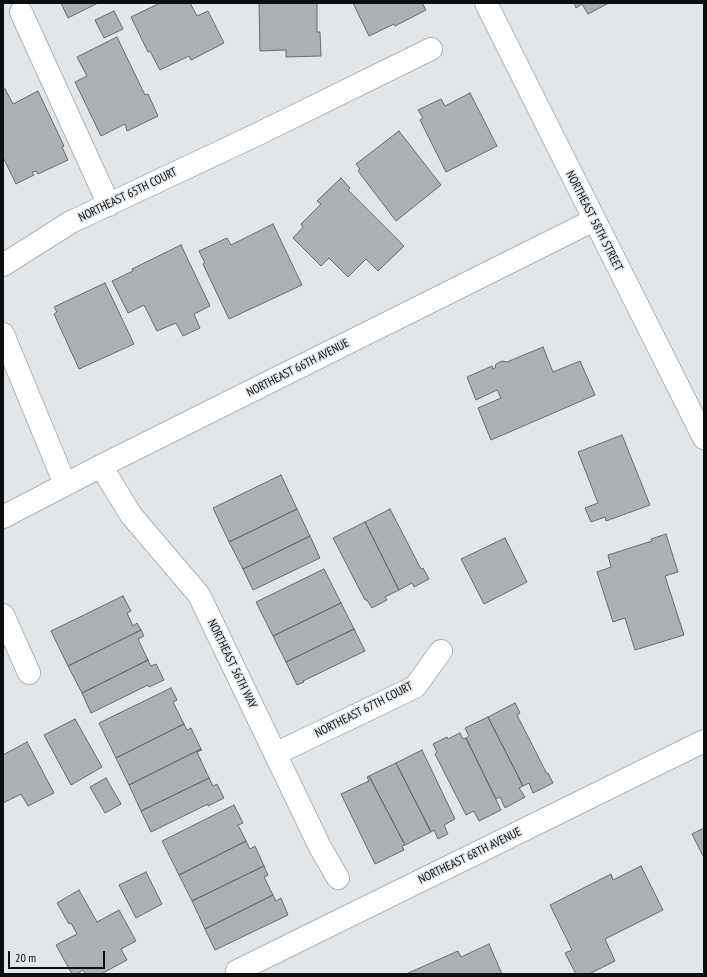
<!DOCTYPE html>
<style>
body{margin:0}
#map{position:relative;width:707px;height:977px;overflow:hidden;background:#e0e6ea;font-family:"PT Sans Narrow",sans-serif}
canvas{display:block}
.frame{position:absolute;inset:0;border:4px solid #0c0e0f;pointer-events:none}
.scale{position:absolute;left:8px;top:951px;width:97px;height:18px;box-sizing:border-box;border:2px solid #0c0e0f;border-top:0;padding-left:5px;font-size:12px;line-height:14px;white-space:nowrap;color:#0c0e0f;-webkit-text-stroke:3px #e0e6ea;paint-order:stroke}
</style>
<div id="map">
<canvas width="707" height="977"></canvas>
<div class="frame"></div>
<div class="scale">20 m</div>
</div>
<script>
const ctx = document.querySelector('canvas').getContext('2d');
ctx.lineJoin = 'round';
function paint(path, color) {
  ctx.fillStyle = color;
  ctx.fill(path, 'evenodd');
}
function toPath(rows) {
  const path = new Path2D();
  for (const r of rows) {
    path.moveTo(r[0], r[1]);
    for (let i = 2; i < r.length; i += 2) path.lineTo(r[i], r[i + 1]);
  }
  return path;
}
function trace(path, color, width, dash) {
  ctx.strokeStyle = color;
  ctx.lineWidth = width;
  ctx.lineCap = dash ? 'butt' : 'round';
  ctx.setLineDash(dash || []);
  ctx.stroke(path);
}
function label(font, color, halo, rows, align = 'center') {
  ctx.font = font + ' "PT Sans Narrow",sans-serif';
  ctx.lineWidth = 3;
  ctx.setLineDash([]);
  ctx.textBaseline = 'middle';
  ctx.strokeStyle = halo;
  ctx.fillStyle = color;
  for (const [text, x, y, turn = 0] of rows) {
    ctx.save();
    ctx.translate(x, y);
    ctx.rotate((+turn || 0) * Math.PI / 180);
    ctx.textAlign = isNaN(turn) ? turn : align;
    if (halo) ctx.strokeText(text, 0, 0);
    ctx.fillText(text, 0, 0);
    ctx.restore();
  }
}
const building = toPath([
 [61,3,98,3,68,18,61,3],
 [160,3,190,3,197,16,208,11,224,43,191,60,189,56,160,70,150,51,148,52,131,17,160,3],
 [259,3,317,3,317,32,320,32,321,56,286,57,286,50,260,51,259,3],
 [353,3,422,3,426,10,395,26,394,24,369,36,353,3],
 [574,3,609,3,588,14,582,4,576,8,574,3],
 [114,11,123,29,104,38,95,20,114,11],
 [117,37,145,95,148,94,158,116,127,131,125,124,101,136,75,82,87,76,77,57,117,37],
 [5,89,13,104,38,91,64,146,62,147,68,160,38,174,36,171,32,172,34,175,16,184,3,157,3,90,5,89],
 [470,93,497,146,446,172,420,120,423,118,418,110,441,99,445,106,470,93],
 [399,131,441,185,396,221,358,171,360,169,356,164,399,131],
 [341,178,350,188,348,190,404,246,378,271,366,259,348,277,329,258,321,266,293,238,303,227,301,224,321,204,317,201,341,178],
 [273,224,302,285,229,319,203,264,205,263,199,251,227,238,231,245,273,224],
 [181,245,210,306,194,314,200,328,183,336,176,323,157,331,144,305,128,313,112,281,133,271,132,269,181,245],
 [105,283,134,344,79,369,54,314,57,312,54,307,105,283],
 [543,347,553,372,580,361,595,395,491,440,478,408,501,398,497,390,476,400,467,377,492,366,493,369,495,368,496,364,502,361,507,362,543,347],
 [622,435,650,505,606,521,605,517,591,522,585,508,598,503,578,452,622,435],
 [281,475,297,509,229,542,213,508,281,475],
 [297,509,310,536,243,569,229,542,297,509],
 [390,509,421,569,423,568,429,579,414,587,412,583,399,590,365,522,390,509],
 [365,522,399,590,385,597,387,600,372,608,367,600,365,600,333,538,365,522],
 [666,534,678,572,665,576,684,635,635,650,625,618,613,622,597,572,611,567,608,555,652,541,651,539,666,534],
 [310,536,320,558,253,590,243,569,310,536],
 [505,538,527,582,484,604,461,559,505,538],
 [324,569,341,603,273,636,256,602,324,569],
 [123,596,131,611,127,613,133,626,137,623,141,630,68,666,51,631,123,596],
 [341,603,354,629,286,662,273,636,341,603],
 [354,629,365,651,303,681,304,682,297,685,286,662,354,629],
 [141,630,144,636,138,639,148,660,82,693,68,666,141,630],
 [148,660,151,666,156,664,164,680,149,687,148,685,91,713,82,693,148,660],
 [171,688,177,700,173,702,184,724,116,758,99,723,171,688],
 [515,703,520,713,517,715,547,774,548,773,553,783,533,793,529,783,523,786,488,717,515,703],
 [488,717,523,786,519,788,525,797,505,808,500,797,496,799,466,738,469,736,465,728,488,717],
 [75,719,102,767,71,785,44,735,75,719],
 [184,724,187,730,191,728,201,749,129,785,116,758,184,724],
 [460,733,463,739,466,738,501,810,479,821,474,811,466,815,435,754,437,752,433,744,447,737,448,739,460,733],
 [27,742,54,793,28,806,21,794,3,803,3,755,27,742],
 [201,749,202,750,197,752,209,778,141,811,129,785,201,749],
 [422,750,455,819,444,825,448,834,438,839,434,830,431,832,396,763,422,750],
 [396,763,431,832,405,845,369,776,396,763],
 [369,776,405,845,402,846,404,850,375,864,341,794,369,781,367,777,369,776],
 [106,778,121,804,105,813,90,787,106,778],
 [209,778,213,786,217,784,224,798,208,806,208,804,151,832,141,811,209,778],
 [234,805,243,823,238,825,246,841,179,875,162,841,234,805],
 [704,828,704,858,692,834,704,828],
 [246,841,250,849,255,846,264,866,192,901,179,875,246,841],
 [264,866,268,875,264,877,273,895,205,929,192,901,264,866],
 [641,866,663,910,605,939,615,961,589,974,576,974,565,953,572,950,550,905,611,874,613,880,641,866],
 [146,872,162,904,136,918,119,885,146,872],
 [79,890,97,922,119,910,136,941,121,949,127,960,101,974,86,974,83,970,77,974,72,974,56,945,77,934,71,923,69,924,57,903,79,890],
 [273,895,276,901,281,898,288,915,215,950,205,929,273,895],
 [489,944,502,974,406,974,458,951,461,957,489,944]
]);
const minor = toPath([
 [486,3,704,438],
 [21,12,109,205],
 [3,265,71,222,258,134,431,49],
 [3,334,65,484],
 [101,466,131,515,199,595,320,847,338,878],
 [3,517,101,466,594,220],
 [3,615,29,673],
 [275,754,415,687,441,651],
 [237,971,704,741]
]);
const streetNames = [
 ["NORTHEAST 65TH COURT",128,195,-26],
 ["NORTHEAST 58TH STREET",594,221,63],
 ["NORTHEAST 66TH AVENUE",298,368,-27],
 ["NORTHEAST 56TH WAY",232,664,64],
 ["NORTHEAST 67TH COURT",364,710,-27],
 ["NORTHEAST 68TH AVENUE",470,856,-26]
];
paint(building, '#aab0b3');
trace(building, '#676c6f', 1);
trace(minor, '#adb3b6', 24);
trace(minor, '#fff', 22);
label('12px', '#0c0e0f', '#e0e6ea', streetNames);
</script>
